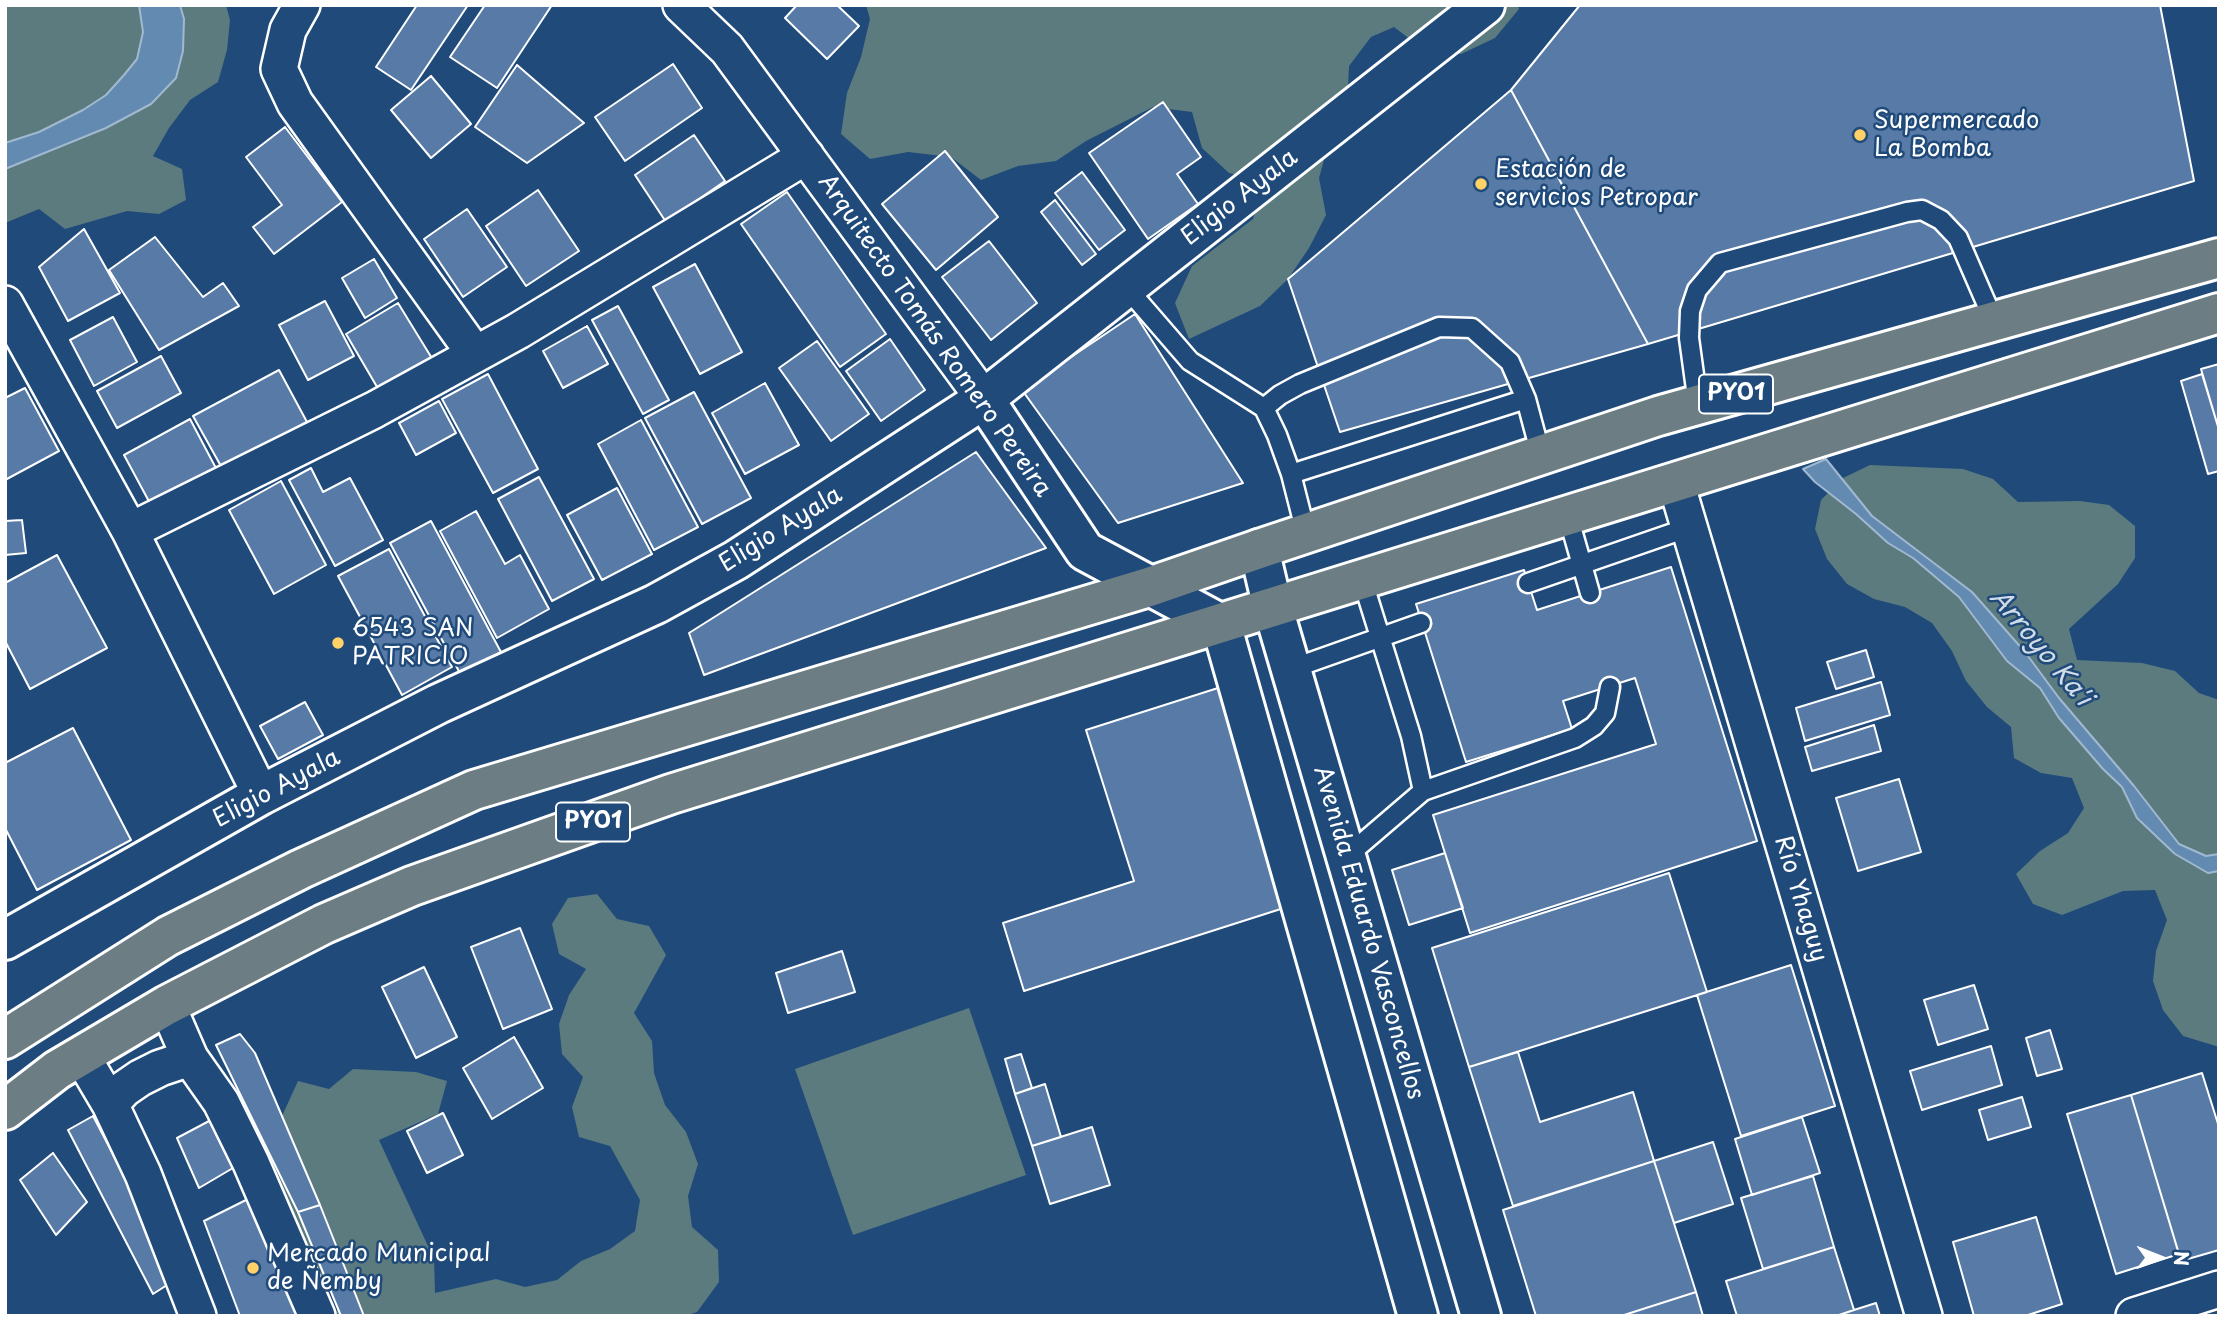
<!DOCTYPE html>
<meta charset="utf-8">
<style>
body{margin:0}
#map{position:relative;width:2224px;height:1321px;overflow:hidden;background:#1f4a7a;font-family:"Playpen Sans",sans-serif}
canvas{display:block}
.frame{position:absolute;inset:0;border:7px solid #fff;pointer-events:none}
.north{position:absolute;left:2126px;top:1223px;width:70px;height:70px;-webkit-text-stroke:5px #1f4a7a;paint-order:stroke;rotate:91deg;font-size:19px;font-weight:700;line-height:28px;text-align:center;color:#fff}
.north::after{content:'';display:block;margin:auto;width:24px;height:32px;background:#fff;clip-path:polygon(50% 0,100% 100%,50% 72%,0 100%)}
</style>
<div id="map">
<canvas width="2224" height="1321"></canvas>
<div class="frame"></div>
<div class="north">N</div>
</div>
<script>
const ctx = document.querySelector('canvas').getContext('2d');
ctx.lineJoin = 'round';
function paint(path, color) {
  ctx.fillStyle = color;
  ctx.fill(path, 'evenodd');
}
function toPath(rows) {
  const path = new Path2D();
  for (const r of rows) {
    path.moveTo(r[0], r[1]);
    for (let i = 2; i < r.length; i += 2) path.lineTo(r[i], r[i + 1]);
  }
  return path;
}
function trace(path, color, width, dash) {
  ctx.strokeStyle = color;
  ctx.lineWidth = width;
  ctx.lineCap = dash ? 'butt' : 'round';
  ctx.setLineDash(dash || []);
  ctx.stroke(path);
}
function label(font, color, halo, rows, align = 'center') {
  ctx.font = font + ' "Playpen Sans",sans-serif';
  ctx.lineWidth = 5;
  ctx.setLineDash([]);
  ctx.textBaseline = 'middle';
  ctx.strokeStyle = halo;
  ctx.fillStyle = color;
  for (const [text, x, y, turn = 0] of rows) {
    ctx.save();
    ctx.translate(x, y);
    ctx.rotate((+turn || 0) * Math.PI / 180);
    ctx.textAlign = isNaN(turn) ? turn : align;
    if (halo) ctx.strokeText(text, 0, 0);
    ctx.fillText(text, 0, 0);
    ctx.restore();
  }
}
const green = toPath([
 [5,5,226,5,230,20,227,50,218,82,190,100,169,128,153,156,182,169,186,200,159,214,127,211,65,229,39,209,5,223],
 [866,5,1518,5,1519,9,1495,38,1461,54,1424,50,1394,27,1371,37,1349,66,1347,110,1329,142,1319,178,1326,215,1309,248,1288,279,1260,306,1189,339,1175,303,1192,266,1253,219,1264,182,1229,173,1202,148,1192,112,1153,107,1086,141,1056,161,1018,166,981,180,951,157,908,152,870,159,841,134,847,93,861,57,870,19],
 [1870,465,1963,469,1993,479,2018,502,2080,501,2109,505,2135,526,2135,558,2118,584,2069,629,2077,660,2142,663,2175,671,2199,693,2219,700,2219,1047,2183,1036,2163,1010,2153,981,2156,951,2167,920,2155,890,2123,891,2062,915,2033,904,2016,874,2040,851,2068,833,2084,808,2072,778,2041,773,2014,758,2011,727,1987,707,1966,681,1952,651,1932,623,1905,607,1874,599,1847,584,1827,559,1815,529,1821,500,1843,478],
 [597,894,617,919,649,926,666,955,634,1013,652,1041,654,1073,665,1105,686,1132,698,1164,688,1196,692,1227,718,1250,719,1282,697,1312,685,1316,336,1316,339,1296,312,1278,265,1197,272,1138,298,1081,329,1089,353,1069,416,1072,447,1081,438,1114,379,1140,434,1259,435,1293,496,1279,525,1287,557,1280,581,1261,610,1249,635,1231,640,1200,610,1146,579,1137,572,1107,583,1077,562,1054,559,1024,569,995,586,969,559,954,552,924,568,898],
 [969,1008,1026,1175,853,1235,795,1069]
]);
const water = toPath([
 [139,5,180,5,184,19,183,51,176,78,151,104,106,128,5,169,5,143,39,132,83,110,106,95,124,75,137,59,143,32,139,5],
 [1826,459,1872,516,1972,592,2025,652,2059,698,2134,786,2179,844,2206,856,2219,854,2219,871,2208,873,2175,854,2137,818,2122,787,2103,769,2059,718,2040,688,2007,661,1959,597,1913,558,1888,543,1856,514,1815,482,1803,469,1826,459]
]);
const building = toPath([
 [417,5,468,5,411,90,376,67,417,5],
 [485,5,552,5,497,88,450,57,485,5],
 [797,5,837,5,859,26,827,59,785,18,797,5],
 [1580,5,2160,5,2194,181,1648,344,1511,90,1580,5],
 [673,64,702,108,625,161,595,117,673,64],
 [517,65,584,123,527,163,475,127,517,65],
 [431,76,471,124,431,158,391,110,431,76],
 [1511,90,1648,344,1340,432,1288,279,1511,90],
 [1163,102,1201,157,1177,174,1198,204,1148,239,1089,153,1163,102],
 [285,127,342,202,274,254,253,227,282,205,246,157,285,127],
 [694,135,725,181,666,222,635,175,694,135],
 [945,151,998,217,936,270,882,204,945,151],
 [1082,172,1125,230,1099,250,1055,193,1082,172],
 [538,190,579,251,526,286,486,226,538,190],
 [787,192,886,334,840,367,741,224,787,192],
 [1055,200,1096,254,1082,265,1041,212,1055,200],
 [467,209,507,267,463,297,424,239,467,209],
 [84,229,120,293,68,321,39,267,84,229],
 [155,237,203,297,223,283,239,306,159,350,109,270,155,237],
 [989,241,1037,303,991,340,942,277,989,241],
 [374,259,397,298,365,318,342,278,374,259],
 [695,264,742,352,700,374,653,287,695,264],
 [325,301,354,356,308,380,279,325,325,301],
 [398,303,433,360,380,392,346,334,398,303],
 [618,306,669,400,643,414,592,320,618,306],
 [1135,314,1243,483,1118,523,1022,390,1135,314],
 [113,317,137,362,94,386,70,340,113,317],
 [587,326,608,364,563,388,543,351,587,326],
 [890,339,925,390,881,421,846,371,890,339],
 [817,341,869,414,831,441,779,368,817,341],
 [161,356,181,393,117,428,97,391,161,356],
 [2219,364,2219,430,2201,369,2219,364],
 [279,370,307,422,222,468,193,416,279,370],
 [488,374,538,469,493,493,442,399,488,374],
 [2202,374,2219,430,2219,471,2208,474,2181,381,2202,374],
 [765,383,799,445,745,474,712,413,765,383],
 [25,388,59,451,5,480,5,398,25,388],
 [694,392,751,498,702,524,645,418,694,392],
 [439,401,456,433,416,455,399,423,439,401],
 [190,419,218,472,152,507,124,455,190,419],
 [641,420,698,527,654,550,598,444,641,420],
 [976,452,1046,548,704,675,689,633,976,452],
 [311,468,323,492,350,478,383,540,335,566,289,480,311,468],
 [539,477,594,579,552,601,498,499,539,477],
 [281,481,326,565,274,594,229,510,281,481],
 [617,488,652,554,602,580,567,515,617,488],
 [476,511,505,564,520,555,549,609,497,638,440,531,476,511],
 [22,520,26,553,5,555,5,521,22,520],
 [431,521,502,654,462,677,390,543,431,521],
 [389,549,452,667,402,695,338,576,389,549],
 [57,555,107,648,30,689,5,641,5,583,57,555],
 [1671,567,1757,841,1470,933,1433,815,1656,744,1635,678,1563,701,1572,729,1466,762,1416,604,1524,570,1537,610,1671,567],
 [1866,650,1874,677,1836,689,1827,662,1866,650],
 [1881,682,1890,715,1805,741,1796,708,1881,682],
 [1218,688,1287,907,1024,991,1003,923,1134,881,1086,730,1218,688],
 [305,702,323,735,278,759,260,726,305,702],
 [1874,725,1881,751,1812,771,1805,747,1874,725],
 [73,728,131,840,37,890,5,828,5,763,73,728],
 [1899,779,1921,852,1858,871,1836,798,1899,779],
 [1445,853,1463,908,1409,925,1392,870,1445,853],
 [1669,873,1707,992,1469,1067,1432,948,1669,873],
 [520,928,552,1009,503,1029,471,947,520,928],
 [842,951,855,992,788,1013,776,973,842,951],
 [1791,965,1835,1106,1741,1136,1697,995,1791,965],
 [424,967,457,1037,416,1058,382,987,424,967],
 [1974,985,1988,1029,1938,1045,1924,1000,1974,985],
 [2050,1030,2062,1069,2037,1076,2026,1038,2050,1030],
 [240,1034,255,1053,320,1205,298,1212,216,1045,240,1034],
 [514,1037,543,1088,492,1119,463,1068,514,1037],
 [1991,1046,2002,1085,1922,1110,1910,1071,1991,1046],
 [1518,1052,1540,1122,1633,1092,1654,1161,1513,1206,1469,1067,1518,1052],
 [1021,1054,1032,1088,1015,1094,1005,1059,1021,1054],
 [2202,1073,2219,1127,2219,1250,2181,1261,2131,1095,2202,1073],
 [1045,1084,1061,1137,1032,1146,1015,1094,1045,1084],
 [2131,1095,2179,1254,2116,1274,2067,1114,2131,1095],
 [2022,1097,2031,1127,1988,1140,1979,1110,2022,1097],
 [443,1113,463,1155,427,1173,407,1131,443,1113],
 [93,1116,178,1278,153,1294,68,1130,93,1116],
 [1802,1117,1820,1173,1752,1195,1735,1139,1802,1117],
 [211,1120,233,1168,199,1188,177,1138,211,1120],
 [1092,1127,1110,1185,1050,1204,1032,1146,1092,1127],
 [1713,1142,1733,1204,1674,1223,1654,1161,1713,1142],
 [53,1153,87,1202,56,1235,20,1180,53,1153],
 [1654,1161,1696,1292,1621,1316,1536,1316,1503,1210,1654,1161],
 [1813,1176,1834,1247,1763,1269,1741,1198,1813,1176],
 [254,1196,304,1316,240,1316,204,1221,254,1196],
 [320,1205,364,1316,341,1316,298,1212,320,1205],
 [2036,1217,2062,1304,2025,1316,1974,1316,1953,1242,2036,1217],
 [1834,1247,1854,1310,1836,1316,1737,1316,1726,1281,1834,1247],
 [1696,1292,1703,1316,1621,1316,1696,1292],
 [1876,1303,1880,1316,1836,1316,1854,1310,1876,1303]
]);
const lane = toPath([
 [1126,287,1190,361,1264,408],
 [1698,404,1689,338,1690,311,1697,290,1720,263,1907,212,1922,210,1941,220,1958,238,1994,321],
 [1291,474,1526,399],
 [1568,516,1590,593],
 [1306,533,1291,474,1277,435,1264,408,1280,395,1300,384,1439,327,1472,328,1510,362,1526,399,1541,455],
 [1528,583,1690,527],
 [1291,669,1421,623],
 [1423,791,1575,738,1594,726,1605,713,1610,687],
 [1346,857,1423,791,1411,736,1362,579]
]);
const street = toPath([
 [302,5,288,30,279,69,295,103,475,354],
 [681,5,727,49,984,399],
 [5,304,130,531,261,795],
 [1676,483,1924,1316],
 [130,531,374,410,518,331,806,156],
 [167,1005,190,1058,221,1102,251,1163,317,1316],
 [81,1055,110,1104,143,1174,198,1316],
 [110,1104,124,1089,140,1078,160,1068,190,1058],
 [2134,1316,2219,1289]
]);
const secondary = toPath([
 [984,399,1085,551,1221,624,1418,1316],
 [1259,549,1273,608,1481,1316],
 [5,940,261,795,438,704,656,604,736,560,984,399,1485,5]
]);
const highway = toPath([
 [5,1039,168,936,301,869,474,790,1149,587,1259,549,1658,416,2219,258],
 [5,1110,57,1070,167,1005,324,924,412,886,671,794,2219,313]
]);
const markers = [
 [1860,135,7,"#ffd166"],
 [1481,184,7,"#ffd166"],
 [338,643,7,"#ffd166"],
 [253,1268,7,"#ffd166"]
];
const shields = [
 [1736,394,74],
 [593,822,74]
];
const shieldNames = [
 ["PY01",1736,394],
 ["PY01",593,822]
];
const poiNames = [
 ["Supermercado",1874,121],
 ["La Bomba",1874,149],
 ["Estación de",1495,170],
 ["servicios Petropar",1495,198],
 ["6543 SAN",352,629],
 ["PATRICIO",352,657],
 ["Mercado Municipal",267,1254],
 ["de Ñemby",267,1282]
];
const streetNames = [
 ["Eligio Ayala",1240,198,-38],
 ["Arquitecto Tomás Romero Pereira",934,336,55],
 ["Eligio Ayala",781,530,-32],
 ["Eligio Ayala",277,789,-28],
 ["Río Yhaguy",1800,899,73],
 ["Avenida Eduardo Vasconcellos",1368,933,74]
];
const waterNames = [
 ["Arroyo Ka'i",2040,648,50]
];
paint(green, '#5b7b7f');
paint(water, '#638ab0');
trace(water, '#a1b9d0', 2);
paint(building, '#577aa6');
trace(building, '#fff', 2);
trace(lane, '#fff', 23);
trace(street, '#fff', 40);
trace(secondary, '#fff', 44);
trace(highway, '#fff', 44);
trace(lane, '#1f4a7a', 18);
trace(street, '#1f4a7a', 35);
trace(secondary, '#1f4a7a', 38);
trace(highway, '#6c7e84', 38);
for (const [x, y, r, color] of markers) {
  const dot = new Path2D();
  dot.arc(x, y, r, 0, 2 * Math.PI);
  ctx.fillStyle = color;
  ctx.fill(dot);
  trace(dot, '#1f4a7a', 2.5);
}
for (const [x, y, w] of shields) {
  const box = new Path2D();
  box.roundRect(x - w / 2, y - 19.5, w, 39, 5);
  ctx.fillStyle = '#1f4a7a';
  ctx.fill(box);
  trace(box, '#fff', 2);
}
label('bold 23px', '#fff', null, shieldNames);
label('24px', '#fff', '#1f4a7a', poiNames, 'left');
label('24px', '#fff', '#1f4a7a', streetNames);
label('italic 26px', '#d0dce7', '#1f4a7a', waterNames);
</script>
